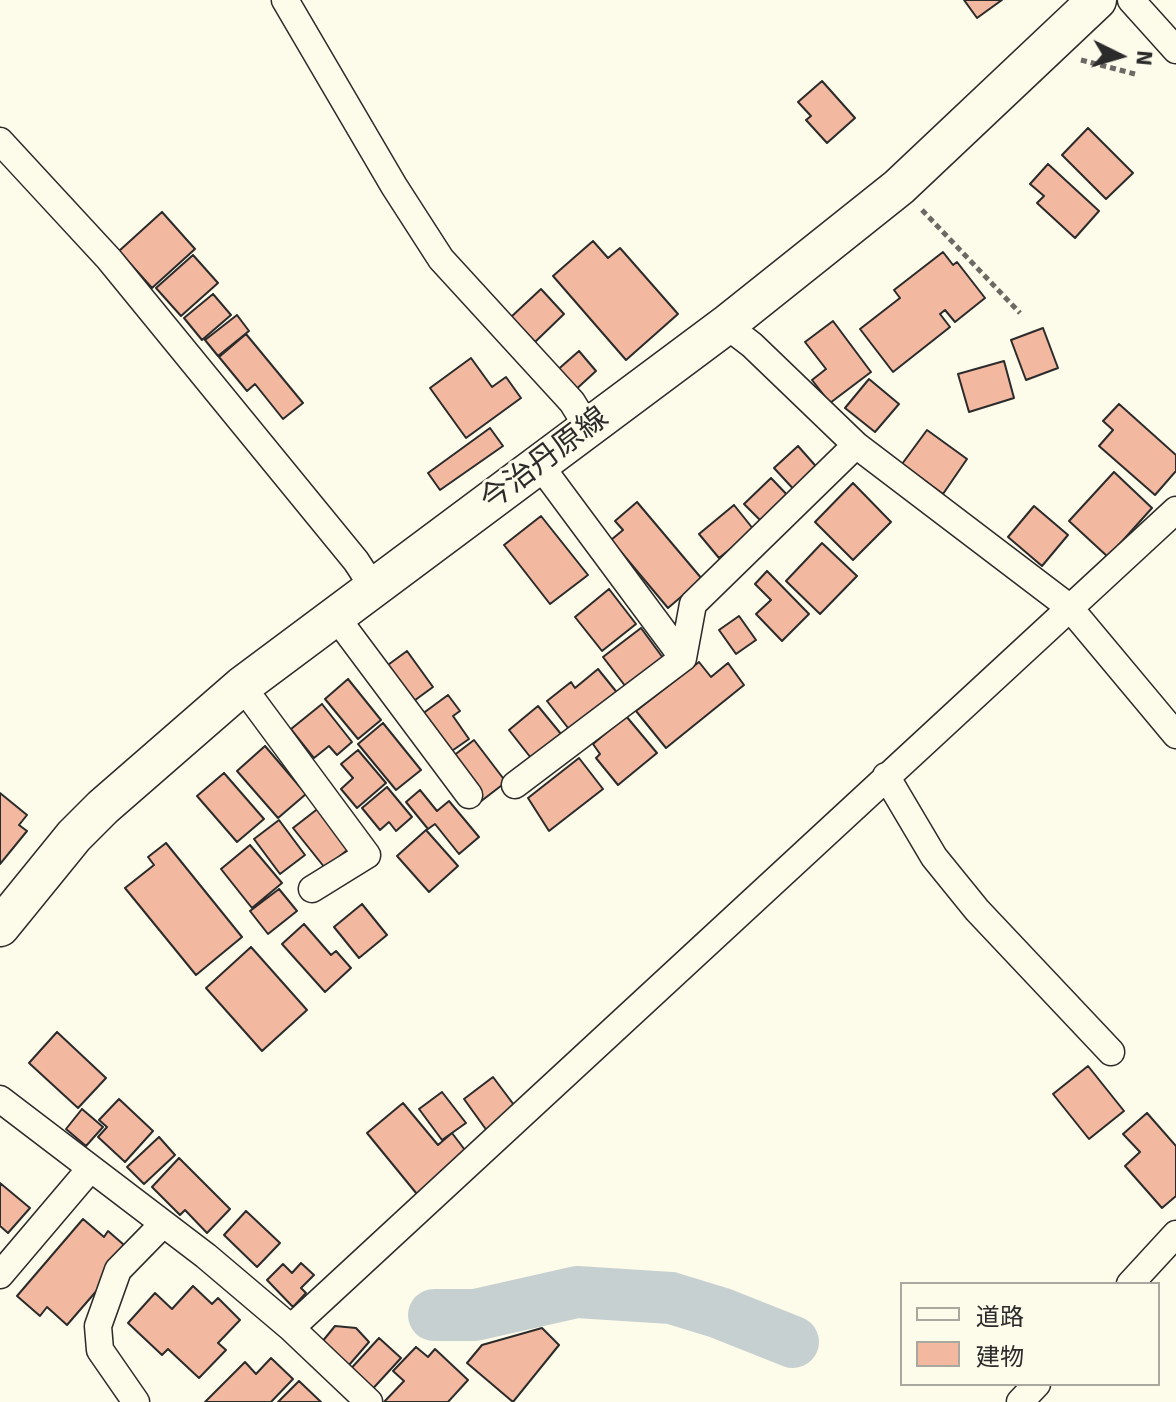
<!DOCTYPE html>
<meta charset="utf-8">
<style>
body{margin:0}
#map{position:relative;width:1176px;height:1402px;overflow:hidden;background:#fdfbea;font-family:Signika,"Noto Sans JP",sans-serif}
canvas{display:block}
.legend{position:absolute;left:900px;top:1282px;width:260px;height:104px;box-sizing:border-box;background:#fdfbea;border:2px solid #a9a89e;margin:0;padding:10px 14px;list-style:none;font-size:24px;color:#2b2b2b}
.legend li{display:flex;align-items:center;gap:16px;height:40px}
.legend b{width:40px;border:2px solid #a9a89e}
.north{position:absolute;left:1080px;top:16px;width:80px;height:80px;-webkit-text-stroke:6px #fdfbea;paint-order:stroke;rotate:95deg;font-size:22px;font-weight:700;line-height:32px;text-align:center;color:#2b2b2b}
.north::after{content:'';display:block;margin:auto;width:28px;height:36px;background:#2b2b2b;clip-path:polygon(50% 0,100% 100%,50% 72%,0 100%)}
</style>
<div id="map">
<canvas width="1176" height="1402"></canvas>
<ul class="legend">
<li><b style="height:10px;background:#fdfbea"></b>道路</li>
<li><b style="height:22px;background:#f2b8a0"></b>建物</li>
</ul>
<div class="north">N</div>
</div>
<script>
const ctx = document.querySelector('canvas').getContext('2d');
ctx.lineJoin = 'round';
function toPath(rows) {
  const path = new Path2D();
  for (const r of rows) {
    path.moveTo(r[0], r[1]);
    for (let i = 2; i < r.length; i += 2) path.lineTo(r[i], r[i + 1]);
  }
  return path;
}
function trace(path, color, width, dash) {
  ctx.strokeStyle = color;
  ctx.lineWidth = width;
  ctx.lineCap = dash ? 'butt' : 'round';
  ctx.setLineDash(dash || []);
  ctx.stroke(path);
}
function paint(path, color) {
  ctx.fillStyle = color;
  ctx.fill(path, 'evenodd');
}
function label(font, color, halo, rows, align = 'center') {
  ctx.font = font + ' Signika,"Noto Sans JP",sans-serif';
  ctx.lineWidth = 6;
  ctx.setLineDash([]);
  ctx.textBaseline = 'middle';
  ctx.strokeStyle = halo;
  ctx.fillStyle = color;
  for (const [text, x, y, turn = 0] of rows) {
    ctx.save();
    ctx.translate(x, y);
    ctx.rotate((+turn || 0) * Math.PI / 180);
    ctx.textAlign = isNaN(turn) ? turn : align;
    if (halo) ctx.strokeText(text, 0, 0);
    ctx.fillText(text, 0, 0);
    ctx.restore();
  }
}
const river = toPath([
 [434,1315,475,1315,577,1292,671,1298,720,1313,793,1342]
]);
const building = toPath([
 [964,0,1002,0,977,18,964,0],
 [822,81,855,118,827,143,806,120,811,116,798,102,822,81],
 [1088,128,1133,173,1106,199,1062,155,1088,128],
 [1048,164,1099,211,1075,238,1037,203,1044,196,1030,184,1048,164],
 [162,212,195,249,152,288,119,251,162,212],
 [593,241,608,258,620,248,678,314,626,360,553,276,593,241],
 [943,252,953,265,957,262,985,298,955,322,945,310,940,314,950,327,893,372,860,329,900,298,894,290,943,252],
 [193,255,218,283,181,316,156,288,193,255],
 [541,289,564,314,535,342,511,317,541,289],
 [213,294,231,315,202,340,184,318,213,294],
 [237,315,249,331,218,356,205,340,237,315],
 [833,321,871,372,830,403,812,380,826,369,805,342,833,321],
 [1043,328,1058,368,1026,380,1011,340,1043,328],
 [246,334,303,403,283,419,255,384,247,391,219,357,246,334],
 [579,351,596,371,572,393,554,373,579,351],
 [471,358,492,387,506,377,521,398,466,438,430,388,471,358],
 [1004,361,1014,398,969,412,958,374,1004,361],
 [869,379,899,404,875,432,845,408,869,379],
 [1119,404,1176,455,1176,471,1155,495,1099,446,1113,430,1103,421,1119,404],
 [490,428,503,446,440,490,428,473,490,428],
 [927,430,967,459,943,494,902,464,927,430],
 [798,446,821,472,798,494,774,468,798,446],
 [1114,472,1152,508,1108,557,1069,521,1114,472],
 [771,478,792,500,765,525,744,504,771,478],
 [853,483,891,522,853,560,815,522,853,483],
 [637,502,702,579,668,608,611,540,623,530,615,521,637,502],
 [734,505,754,530,719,558,699,534,734,505],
 [1034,506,1068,535,1042,566,1008,537,1034,506],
 [541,516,588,575,550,604,504,545,541,516],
 [822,543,857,576,820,614,786,581,822,543],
 [767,571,809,614,782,641,756,614,771,600,755,584,767,571],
 [609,589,636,624,602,651,575,617,609,589],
 [739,616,756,640,736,654,719,630,739,616],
 [641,628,666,662,629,691,603,657,641,628],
 [407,651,433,687,407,706,381,670,407,651],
 [699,662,711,677,728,663,744,685,666,748,636,711,699,662],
 [598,669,619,695,572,733,547,701,571,682,575,688,598,669],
 [348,679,381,720,358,739,325,699,348,679],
 [448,695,460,711,453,716,469,739,446,755,418,717,448,695],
 [322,704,352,742,337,755,329,746,314,758,291,729,322,704],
 [538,706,561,734,531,758,509,730,538,706],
 [626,716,657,753,618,785,596,758,600,754,593,744,626,716],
 [383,723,421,770,396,790,358,744,383,723],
 [474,740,506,782,480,802,448,760,474,740],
 [265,746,306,794,278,818,237,771,265,746],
 [358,750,386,783,357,808,341,789,353,778,341,764,358,750],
 [579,758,603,789,549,831,528,798,579,758],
 [224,773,264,819,237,842,197,796,224,773],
 [387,787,412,817,396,831,389,822,380,830,362,808,387,787],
 [420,790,437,811,449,801,479,837,459,854,435,824,428,829,406,802,420,790],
 [0,793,27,815,19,825,27,831,0,864,0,793],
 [320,807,351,847,325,868,293,828,320,807],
 [279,820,305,855,280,874,254,839,279,820],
 [426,830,458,866,429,892,397,856,426,830],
 [166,843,242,937,196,975,125,888,154,865,148,857,166,843],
 [250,845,282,883,252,908,221,869,250,845],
 [279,889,297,911,268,934,250,911,279,889],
 [362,904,387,935,359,958,334,927,362,904],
 [304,924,331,955,336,951,351,968,325,992,282,944,304,924],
 [251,947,307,1010,262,1051,206,988,251,947],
 [57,1032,106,1078,78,1108,29,1063,57,1032],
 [1088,1066,1124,1111,1089,1139,1053,1094,1088,1066],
 [493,1077,520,1113,490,1135,464,1099,493,1077],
 [442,1092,466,1123,442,1140,419,1109,442,1092],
 [119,1099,153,1131,125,1162,98,1137,107,1127,99,1120,119,1099],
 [403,1103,438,1145,452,1133,471,1158,421,1199,367,1133,403,1103],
 [82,1109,103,1127,86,1146,66,1129,82,1109],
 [1147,1113,1176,1146,1176,1196,1162,1208,1125,1166,1140,1152,1123,1134,1147,1113],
 [159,1137,175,1155,144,1184,127,1167,159,1137],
 [179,1158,230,1209,207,1233,185,1210,180,1215,152,1187,179,1158],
 [0,1183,30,1208,8,1233,0,1226,0,1183],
 [246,1211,280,1243,257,1267,224,1235,246,1211],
 [83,1219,104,1237,108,1231,131,1251,67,1325,47,1307,40,1316,17,1296,83,1219],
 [301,1263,314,1275,301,1288,306,1293,293,1307,267,1280,283,1264,292,1273,301,1263],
 [193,1286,212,1304,218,1298,240,1320,218,1343,226,1350,199,1378,168,1349,162,1355,128,1323,155,1293,172,1309,193,1286],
 [335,1326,356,1328,369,1342,343,1372,317,1348,335,1326],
 [542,1328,559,1345,513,1402,467,1363,482,1345,542,1328],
 [379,1338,401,1358,368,1394,346,1374,379,1338],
 [416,1347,428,1357,435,1349,468,1380,448,1402,384,1402,404,1381,393,1371,416,1347],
 [271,1358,293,1379,271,1402,205,1402,245,1362,256,1374,271,1358],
 [299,1381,321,1402,278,1402,299,1381]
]);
const path = toPath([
 [1081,60,1135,74],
 [922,210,1020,313]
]);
const street = toPath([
 [285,0,394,186,441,259,572,402,588,428],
 [1131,0,1176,50],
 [0,141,109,259,356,561,373,587],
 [726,325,752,345,856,445,1069,607,1176,735],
 [539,464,683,658],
 [336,617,469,795],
 [242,686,367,855,312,889],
 [886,776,934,857,977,910,1111,1052],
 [515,785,683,658,693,604,856,445],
 [0,1099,206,1256,291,1328,369,1402],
 [0,1275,90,1169],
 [1130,1284,1176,1234],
 [291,1328,1176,510],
 [136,1402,100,1350,98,1326,118,1270,163,1224],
 [1020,1402,1037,1384]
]);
const secondary = toPath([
 [0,927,74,836,103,807,242,686,726,325,899,187,1097,0]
]);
const streetNames = [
 ["今治丹原線",545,460,-37]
];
trace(river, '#c7d0d0', 52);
paint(building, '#f2b8a0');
trace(building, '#2b2b2b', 2);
trace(street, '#2b2b2b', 29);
trace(secondary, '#2b2b2b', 41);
trace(path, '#6a6964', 5, [6, 4]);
trace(street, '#fdfbea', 26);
trace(secondary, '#fdfbea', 38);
label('30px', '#2b2b2b', '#fdfbea', streetNames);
</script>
